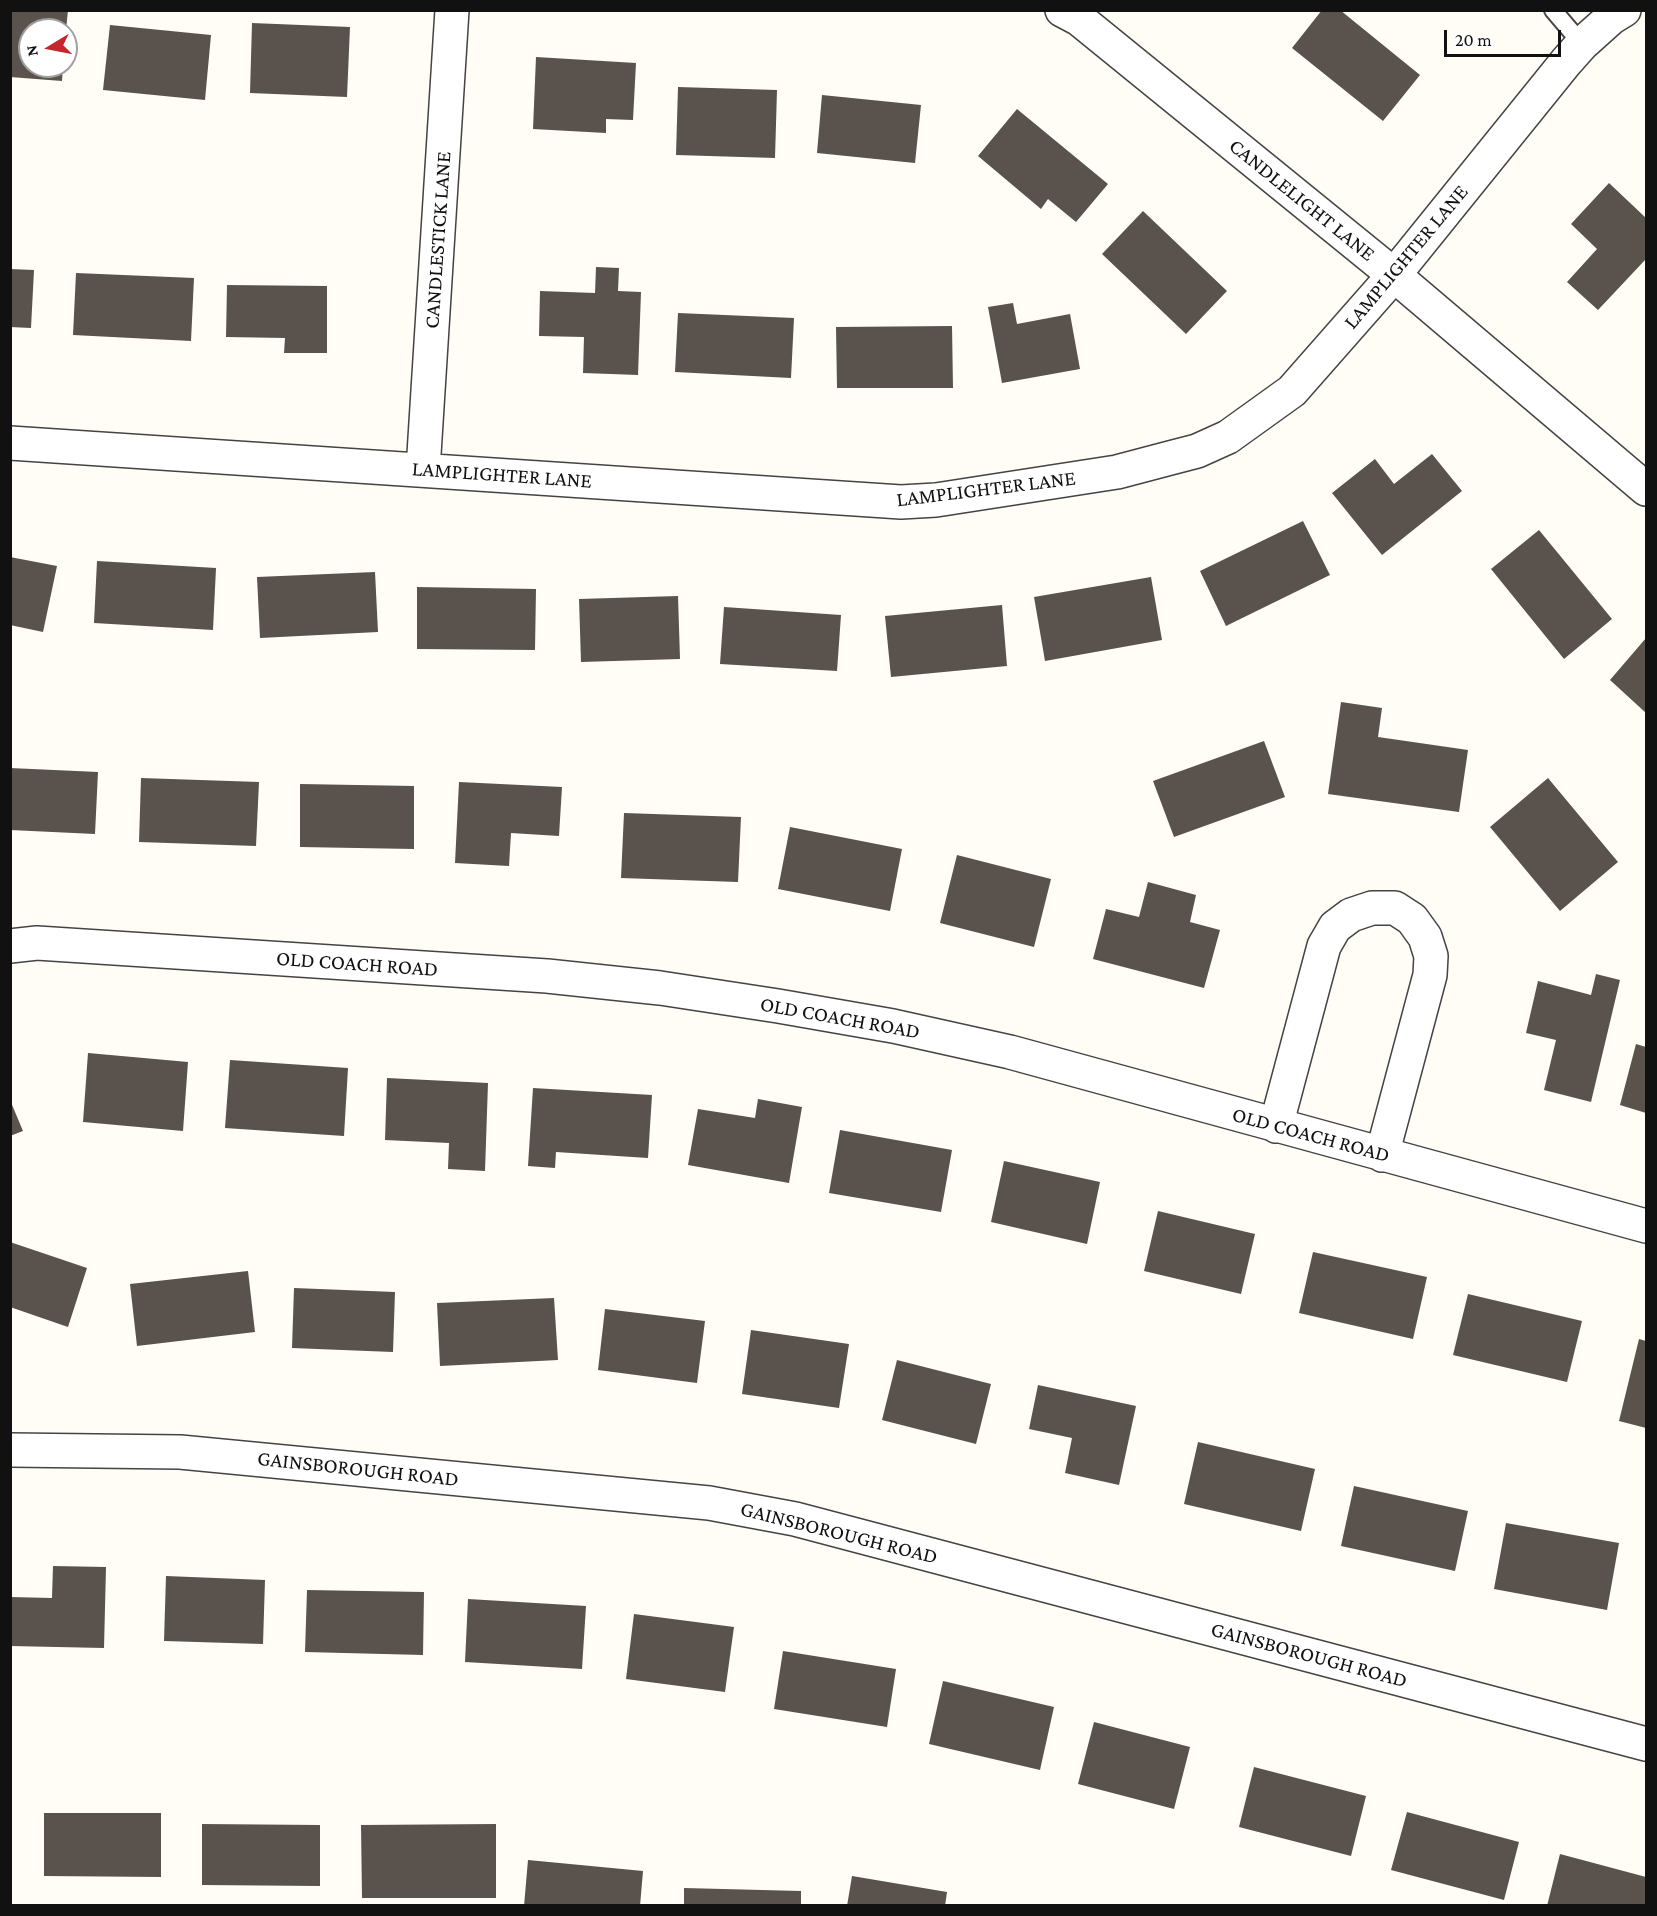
<!DOCTYPE html>
<style>
body{margin:0}
#map{position:relative;width:1657px;height:1916px;overflow:hidden;background:#fffdf5;font-family:"Crimson Pro",serif}
canvas{display:block}
.frame{position:absolute;inset:0;border:12px solid #111;pointer-events:none}
.north{position:absolute;left:18px;top:18px;width:60px;height:60px;box-sizing:border-box;background:#fff;border:2px solid #a0a0a0;border-radius:50%;rotate:260deg;font-size:16px;font-weight:700;line-height:24px;text-align:center;color:#111}
.north::after{content:'';display:block;margin:auto;width:21px;height:27px;background:#c4262e;clip-path:polygon(50% 0,100% 100%,50% 72%,0 100%)}
.scale{position:absolute;left:1444px;top:30px;width:117px;height:27px;box-sizing:border-box;border:3px solid #111;border-top:0;padding-left:8px;font-size:18px;line-height:21px;white-space:nowrap;color:#111;-webkit-text-stroke:4px #fff;paint-order:stroke}
</style>
<div id="map">
<canvas width="1657" height="1916"></canvas>
<div class="frame"></div>
<div class="north">N</div>
<div class="scale">20 m</div>
</div>
<script>
const ctx = document.querySelector('canvas').getContext('2d');
ctx.lineJoin = 'round';
function paint(path, color) {
  ctx.fillStyle = color;
  ctx.fill(path, 'evenodd');
}
function toPath(rows) {
  const path = new Path2D();
  for (const r of rows) {
    path.moveTo(r[0], r[1]);
    for (let i = 2; i < r.length; i += 2) path.lineTo(r[i], r[i + 1]);
  }
  return path;
}
function trace(path, color, width, dash) {
  ctx.strokeStyle = color;
  ctx.lineWidth = width;
  ctx.lineCap = dash ? 'butt' : 'round';
  ctx.setLineDash(dash || []);
  ctx.stroke(path);
}
function label(font, color, halo, rows, align = 'center') {
  ctx.font = font + ' "Crimson Pro",serif';
  ctx.lineWidth = 6;
  ctx.setLineDash([]);
  ctx.textBaseline = 'middle';
  ctx.strokeStyle = halo;
  ctx.fillStyle = color;
  for (const [text, x, y, turn = 0] of rows) {
    ctx.save();
    ctx.translate(x, y);
    ctx.rotate((+turn || 0) * Math.PI / 180);
    ctx.textAlign = isNaN(turn) ? turn : align;
    if (halo) ctx.strokeText(text, 0, 0);
    ctx.fillText(text, 0, 0);
    ctx.restore();
  }
}
const building = toPath([
 [10,10,68,10,66,30,30,30,30,66,63,66,62,81,10,77],
 [1322,10,1340,10,1420,75,1383,121,1292,48],
 [252,23,350,27,347,97,250,93],
 [110,25,211,35,205,100,103,90],
 [536,57,636,63,633,120,606,119,606,133,533,129],
 [678,87,777,90,775,158,676,155],
 [822,95,921,105,915,163,817,153],
 [1017,109,1108,184,1076,222,1048,199,1041,209,978,156],
 [1609,183,1646,218,1646,259,1598,310,1567,282,1597,249,1571,224],
 [1143,211,1227,291,1186,334,1102,254],
 [596,267,619,268,618,291,641,292,638,375,583,373,584,337,539,336,540,291,595,293],
 [10,269,34,270,31,328,10,327],
 [76,273,194,278,191,341,73,335],
 [227,285,327,286,327,353,284,353,285,338,226,337],
 [1013,303,1017,324,1070,314,1080,369,1002,383,988,307],
 [678,313,794,318,791,378,675,372],
 [952,326,953,388,837,388,836,327],
 [1432,454,1462,491,1382,555,1332,493,1375,459,1394,484],
 [1303,521,1330,575,1226,626,1200,571],
 [1539,530,1612,619,1564,659,1491,569],
 [10,557,57,566,43,632,10,625],
 [97,561,216,568,213,630,94,623],
 [375,572,378,632,260,638,257,577],
 [1151,577,1162,640,1045,661,1034,597],
 [417,587,536,589,535,650,417,649],
 [678,596,680,659,581,662,579,599],
 [1002,605,1007,666,891,677,885,616],
 [724,607,841,615,837,671,720,664],
 [1646,638,1646,713,1610,680],
 [1341,702,1382,708,1378,737,1468,750,1459,812,1328,794],
 [1264,741,1285,797,1174,837,1153,781],
 [10,768,98,772,95,834,10,830],
 [141,778,259,782,256,846,139,842],
 [1548,778,1618,862,1560,911,1490,827],
 [459,782,562,787,559,836,511,833,509,866,455,863],
 [300,784,414,786,414,849,300,847],
 [624,813,741,817,738,882,621,878],
 [790,827,902,849,890,911,778,889],
 [957,855,1051,879,1034,947,940,923],
 [1148,882,1196,895,1190,922,1220,930,1204,988,1093,959,1106,909,1139,917],
 [1596,974,1620,980,1591,1102,1544,1090,1556,1040,1526,1033,1538,981,1591,995],
 [1636,1044,1646,1047,1646,1113,1620,1105],
 [88,1053,188,1062,183,1131,83,1122],
 [230,1060,348,1068,344,1136,225,1128],
 [387,1078,488,1083,485,1171,448,1169,449,1143,385,1140],
 [533,1088,652,1095,648,1158,556,1152,555,1168,528,1166],
 [758,1099,802,1107,789,1183,688,1165,698,1109,755,1118],
 [10,1100,23,1131,10,1136],
 [840,1130,952,1150,941,1212,829,1193],
 [1004,1161,1100,1182,1087,1244,991,1222],
 [1158,1211,1255,1234,1241,1294,1144,1271],
 [10,1242,87,1268,68,1327,10,1307],
 [1313,1252,1427,1277,1413,1339,1299,1313],
 [248,1271,255,1332,137,1346,130,1284],
 [294,1288,395,1292,393,1352,292,1348],
 [1468,1294,1582,1321,1567,1382,1453,1355],
 [554,1298,558,1360,440,1366,437,1303],
 [605,1309,705,1321,697,1383,598,1370],
 [751,1330,849,1344,839,1408,742,1394],
 [1639,1339,1646,1341,1646,1428,1619,1421],
 [897,1360,991,1384,976,1444,882,1420],
 [1038,1385,1136,1406,1119,1485,1065,1473,1072,1438,1029,1429],
 [1198,1442,1315,1469,1301,1531,1184,1504],
 [1354,1486,1468,1511,1455,1571,1341,1546],
 [1506,1523,1619,1543,1607,1610,1494,1589],
 [53,1566,106,1567,104,1648,10,1646,10,1597,52,1598],
 [166,1576,265,1580,263,1644,164,1641],
 [307,1590,424,1592,423,1655,305,1652],
 [468,1599,586,1606,582,1669,465,1662],
 [634,1614,734,1627,725,1692,626,1679],
 [783,1651,896,1669,887,1727,774,1709],
 [943,1681,1054,1707,1040,1770,929,1744],
 [1094,1722,1190,1747,1174,1809,1078,1784],
 [1254,1767,1366,1796,1351,1856,1239,1827],
 [1407,1812,1519,1842,1504,1900,1391,1870],
 [44,1813,161,1813,161,1877,44,1876],
 [202,1824,320,1825,320,1886,202,1885],
 [496,1824,496,1898,362,1898,361,1825],
 [1560,1854,1646,1877,1646,1906,1547,1906],
 [528,1860,643,1871,640,1906,524,1906],
 [852,1876,947,1892,945,1906,847,1906],
 [684,1888,801,1891,801,1906,684,1906]
]);
const service = toPath([
 [1553,10,1582,44]
]);
const minor = toPath([
 [1062,10,1079,19,1394,275,1646,489],
 [10,443,901,502,936,500,1117,472,1170,458,1197,451,1228,437,1292,391,1394,275,1566,62,1582,44,1611,18,1624,10],
 [423,470,452,10],
 [10,946,37,943,547,976,660,988,778,1006,893,1026,1010,1052,1646,1226],
 [1276,1126,1324,946,1335,927,1351,915,1372,908,1395,908,1412,919,1425,937,1431,956,1430,975,1382,1155]
]);
const tertiary = toPath([
 [10,1450,180,1452,709,1503,795,1519,1646,1744]
]);
const streetNames = [
 ["CANDLELIGHT LANE",1302,200,39],
 ["CANDLESTICK LANE",438,240,-86],
 ["LAMPLIGHTER LANE",1406,257,-50],
 ["LAMPLIGHTER LANE",502,475,4],
 ["LAMPLIGHTER LANE",986,489,-7],
 ["OLD COACH ROAD",357,964,4],
 ["OLD COACH ROAD",840,1018,10],
 ["OLD COACH ROAD",1311,1135,15],
 ["GAINSBOROUGH ROAD",358,1469,6],
 ["GAINSBOROUGH ROAD",839,1533,14],
 ["GAINSBOROUGH ROAD",1309,1655,15]
];
paint(building, '#5a524d');
trace(service, '#444', 20);
trace(minor, '#444', 36);
trace(tertiary, '#444', 36);
trace(service, '#fff', 16);
trace(minor, '#fff', 33);
trace(tertiary, '#fff', 33);
label('21px', '#111', '#fff', streetNames);
</script>
